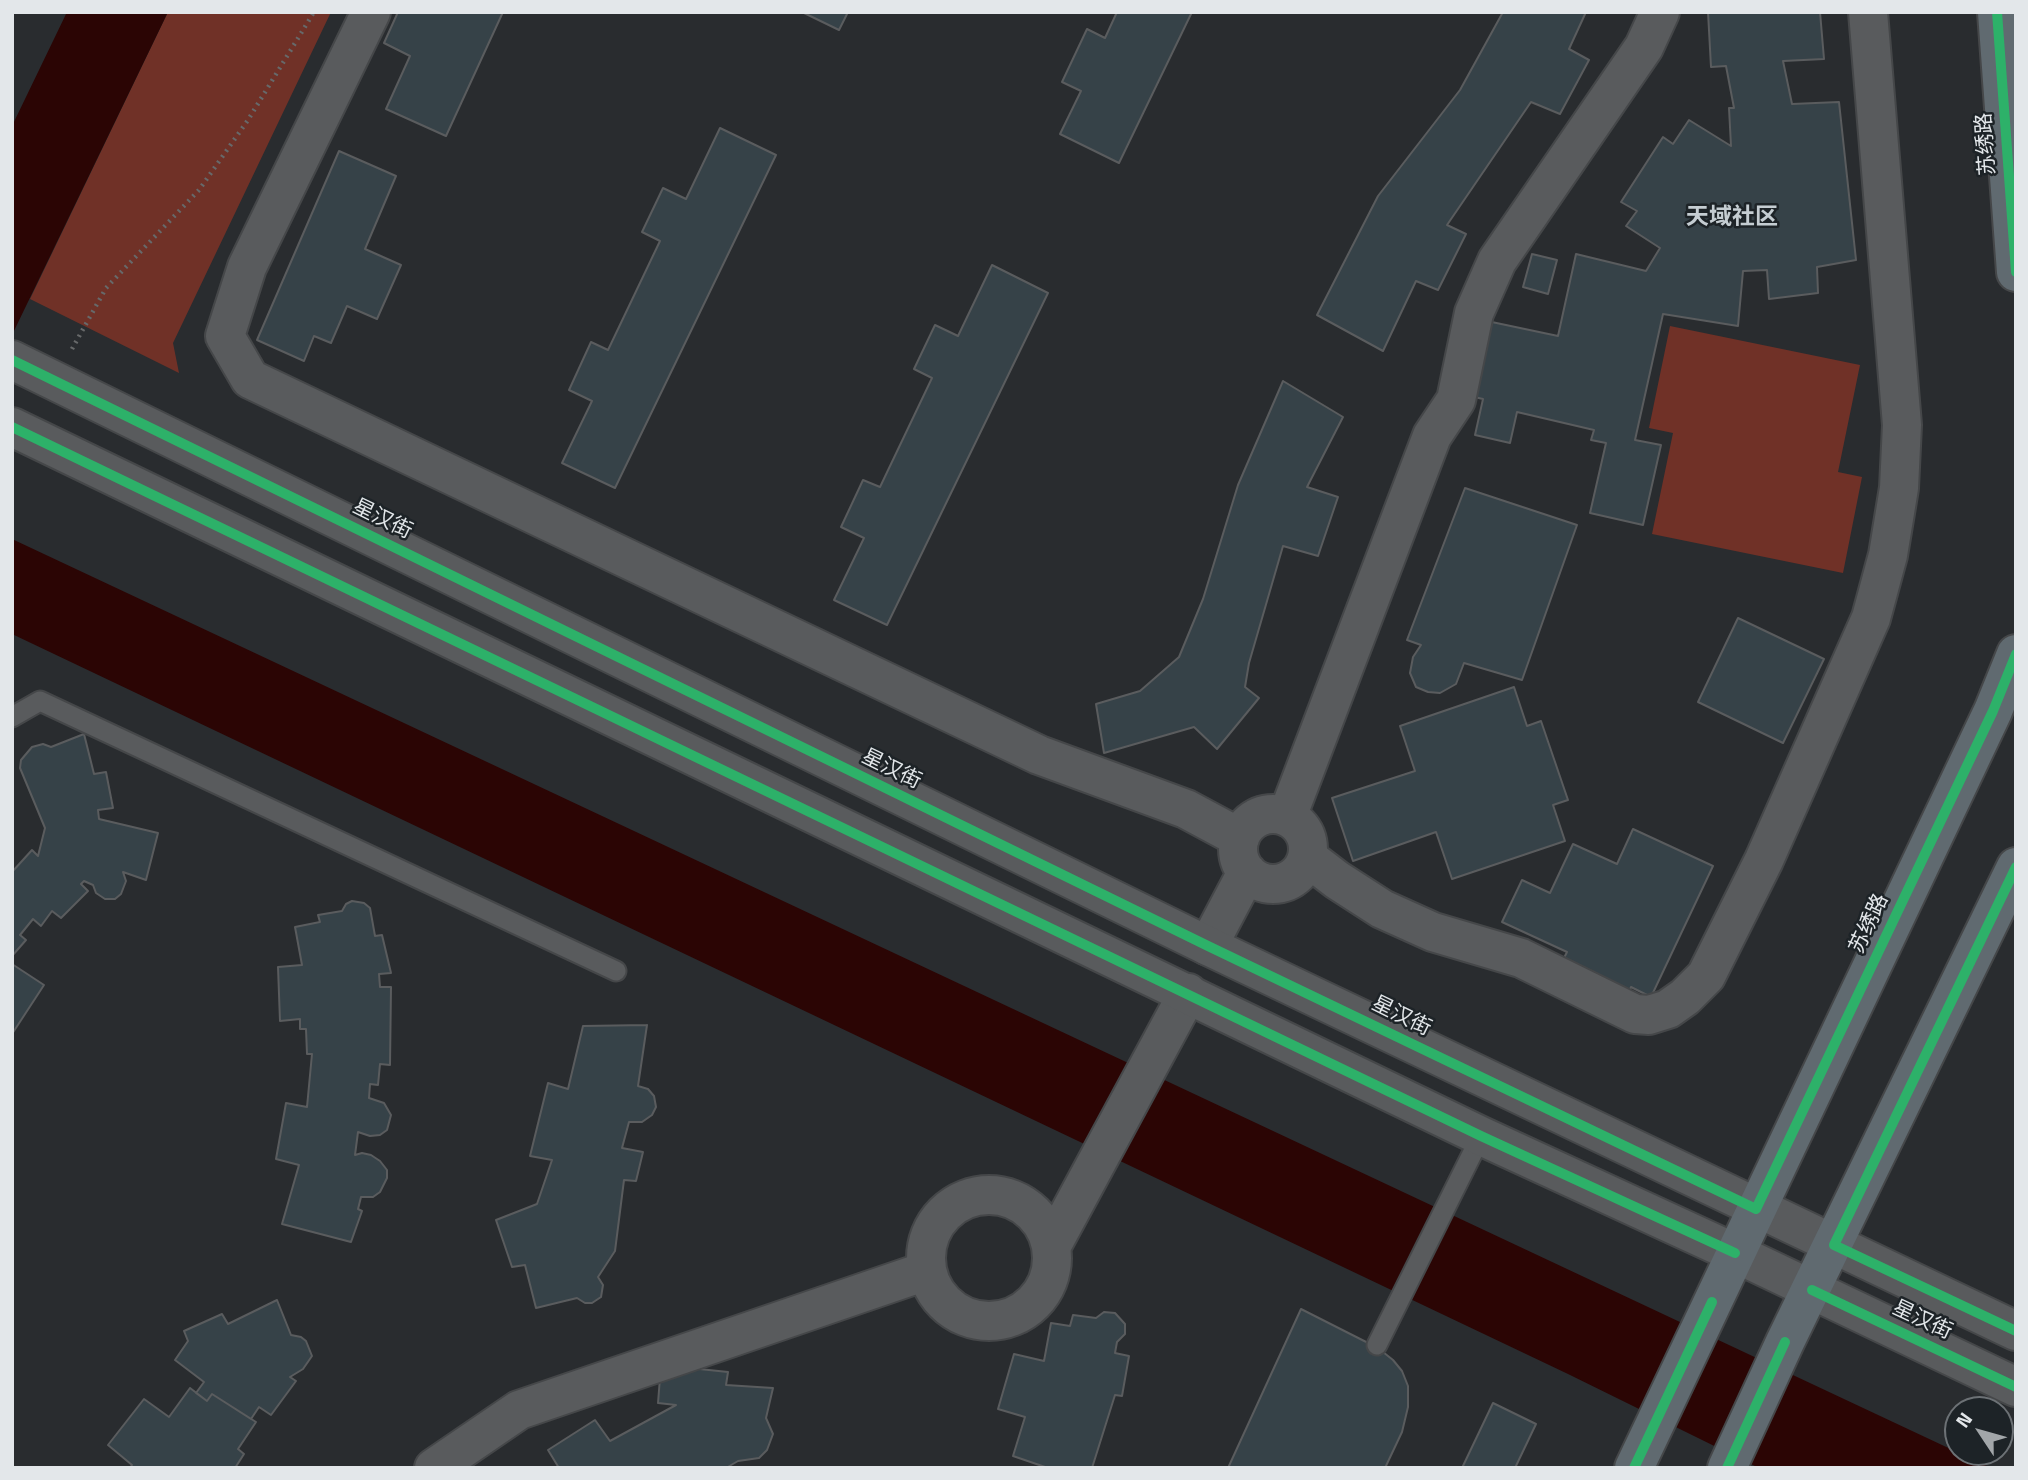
<!DOCTYPE html>
<meta charset="utf-8">
<style>
body{margin:0}
#map{position:relative;width:2028px;height:1480px;overflow:hidden;background:#292c2f;font-family:"Titillium Web",sans-serif}
canvas{display:block}
.frame{position:absolute;inset:0;border:14px solid #e3e7ea;pointer-events:none}
.north{position:absolute;left:1944px;top:1396px;width:70px;height:70px;box-sizing:border-box;background:#1d2327;border:2px solid #6c7175;border-radius:50%;rotate:306deg;font-size:19px;font-weight:700;line-height:28px;text-align:center;color:#e3e7ea}
.north::after{content:'';display:block;margin:auto;width:24px;height:32px;background:#a2a6a9;clip-path:polygon(50% 0,100% 100%,50% 72%,0 100%)}
</style>
<div id="map">
<canvas width="2028" height="1480"></canvas>
<div class="frame"></div>
<div class="north">N</div>
</div>
<script>
const ctx = document.querySelector('canvas').getContext('2d');
ctx.lineJoin = 'round';
function paint(path, color) {
  ctx.fillStyle = color;
  ctx.fill(path, 'evenodd');
}
function toPath(rows) {
  const path = new Path2D();
  for (const r of rows) {
    if (r.length === 3) {
      path.moveTo(r[0] + r[2], r[1]);
      path.arc(r[0], r[1], r[2], 0, 2 * Math.PI);
      continue;
    }
    path.moveTo(r[0], r[1]);
    for (let i = 2; i < r.length; i += 2) path.lineTo(r[i], r[i + 1]);
  }
  return path;
}
function trace(path, color, width, dash) {
  ctx.strokeStyle = color;
  ctx.lineWidth = width;
  ctx.lineCap = dash ? 'butt' : 'round';
  ctx.setLineDash(dash || []);
  ctx.stroke(path);
}
function label(font, color, halo, rows, align = 'center') {
  ctx.font = font + ' "Titillium Web","Noto Sans SC",sans-serif';
  ctx.lineWidth = 5;
  ctx.setLineDash([]);
  ctx.textBaseline = 'middle';
  ctx.strokeStyle = halo;
  ctx.fillStyle = color;
  for (const [text, x, y, turn = 0] of rows) {
    ctx.save();
    ctx.translate(x, y);
    ctx.rotate((+turn || 0) * Math.PI / 180);
    ctx.textAlign = isNaN(turn) ? turn : align;
    if (halo) ctx.strokeText(text, 0, 0);
    ctx.fillText(text, 0, 0);
    ctx.restore();
  }
}
const green = toPath([
 [168,12,331,12,173,343,179,373,30,299],
 [1670,326,1860,365,1838,472,1862,477,1843,573,1652,534,1673,433,1649,428]
]);
const water = toPath([
 [67,12,168,12,12,335,12,126],
 [12,539,1991,1468,1759,1468,1568,1374,12,634]
]);
const building = toPath([
 [398,12,503,12,446,136,386,109,410,56,384,43,398,12],
 [802,12,848,12,839,30,802,12],
 [1117,12,1192,12,1119,163,1060,134,1081,91,1062,82,1087,29,1105,38,1117,12],
 [1503,12,1586,12,1569,49,1589,60,1560,114,1531,102,1447,225,1466,234,1438,290,1416,281,1383,351,1317,315,1378,196,1460,90,1503,12],
 [1708,12,1820,12,1824,59,1783,61,1792,104,1839,102,1856,260,1817,267,1818,293,1769,299,1767,270,1743,271,1738,326,1663,314,1635,440,1661,445,1643,525,1590,513,1606,443,1591,440,1594,430,1517,412,1510,443,1475,435,1483,399,1470,396,1487,321,1558,336,1576,254,1646,271,1660,248,1626,226,1637,211,1621,202,1663,137,1673,144,1689,120,1731,146,1729,108,1734,108,1726,66,1711,67,1708,12],
 [720,128,776,155,615,488,562,463,592,401,569,390,591,342,608,350,660,241,642,232,663,188,686,199,720,128],
 [339,151,396,176,365,249,401,265,377,319,347,306,331,343,314,336,304,361,257,340,339,151],
 [1532,254,1557,260,1548,294,1523,287,1532,254],
 [992,265,1048,293,887,625,834,600,864,538,841,527,863,480,880,487,932,378,914,369,935,325,958,336,992,265],
 [1283,381,1343,417,1307,487,1338,497,1318,556,1283,546,1249,663,1245,687,1259,698,1217,749,1194,727,1104,753,1096,704,1140,691,1179,657,1203,599,1238,485,1283,381],
 [1465,488,1577,525,1522,680,1464,663,1456,684,1440,693,1428,692,1416,687,1410,673,1413,657,1421,645,1407,640,1465,488],
 [1738,618,1824,659,1783,743,1698,702,1738,618],
 [1514,687,1527,726,1541,721,1568,800,1553,805,1565,841,1452,879,1436,832,1353,861,1332,798,1415,771,1400,726,1514,687],
 [84,734,94,774,106,772,113,808,98,810,99,819,158,833,146,880,123,872,126,881,121,894,115,899,105,899,96,893,93,885,84,881,81,884,88,891,61,918,52,911,41,926,33,919,20,935,26,940,12,956,12,872,32,850,38,856,45,828,20,768,21,760,32,747,43,744,51,747,84,734],
 [1633,829,1713,866,1651,997,1631,987,1626,999,1559,968,1567,952,1502,922,1522,880,1550,893,1573,844,1617,864,1633,829],
 [352,901,364,903,370,908,375,936,382,935,391,973,379,974,380,987,391,987,390,1065,380,1064,378,1085,370,1084,369,1098,384,1103,391,1115,387,1130,380,1135,370,1136,358,1132,355,1155,362,1153,371,1155,380,1161,387,1170,387,1178,380,1192,373,1197,361,1197,358,1209,362,1211,351,1242,282,1224,299,1165,276,1159,286,1103,307,1107,312,1054,307,1054,306,1029,300,1029,300,1019,280,1021,278,967,302,965,295,927,320,922,318,915,342,911,346,904,352,901],
 [12,964,44,985,12,1034,12,964],
 [647,1025,638,1086,648,1089,654,1096,656,1107,652,1115,642,1122,629,1122,622,1148,643,1152,636,1181,624,1180,615,1251,598,1277,603,1285,601,1297,592,1303,585,1303,577,1298,536,1308,525,1265,512,1267,496,1220,537,1204,552,1160,530,1156,548,1083,568,1089,583,1026,647,1025],
 [277,1300,291,1335,301,1337,306,1341,312,1356,303,1369,290,1377,296,1381,271,1415,259,1407,251,1419,212,1394,207,1401,196,1393,204,1382,175,1360,188,1341,184,1331,222,1314,228,1324,277,1300],
 [1301,1309,1378,1348,1393,1360,1402,1371,1408,1386,1408,1407,1402,1432,1385,1468,1228,1468,1301,1309],
 [1104,1312,1115,1313,1125,1324,1125,1334,1117,1342,1115,1353,1129,1356,1122,1396,1115,1395,1092,1468,1048,1468,1013,1456,1025,1417,998,1409,1014,1354,1044,1361,1051,1323,1070,1326,1073,1315,1096,1318,1104,1312],
 [661,1365,728,1372,726,1385,773,1388,766,1418,773,1434,767,1450,759,1458,738,1461,726,1468,559,1468,548,1450,595,1420,610,1441,676,1405,658,1403,661,1365],
 [190,1388,207,1401,212,1394,256,1422,238,1449,244,1454,235,1468,130,1468,132,1465,108,1445,144,1399,169,1417,190,1388],
 [1493,1403,1536,1424,1515,1468,1462,1468,1493,1403]
]);
const path = toPath([
 [72,349,106,288,199,190,248,120,314,12]
]);
const service = toPath([
 [12,717,40,701,616,971],
 [1377,1345,1481,1136]
]);
const minor = toPath([
 [371,12,247,267,225,336,250,379,1039,755,1186,809,1240,838],
 [1273,849,35],
 [1287,817,1432,436,1456,400,1474,313,1497,261,1644,47,1660,12],
 [1307,857,1337,880,1382,909,1433,932,1521,958,1635,1014,1649,1015,1668,1009,1685,997,1706,976,1764,860,1871,618,1888,555,1899,488,1902,425,1868,12],
 [1208,946,1247,872],
 [989,1258,63],
 [1051,1247,1188,993],
 [434,1468,519,1410,926,1271]
]);
const secondary = toPath([
 [12,360,1208,946,2016,1331],
 [12,427,1481,1136,1735,1253,2016,1387]
]);
const primary = toPath([
 [1997,12,2016,272],
 [1634,1468,1993,711,2016,654],
 [1727,1468,1785,1342,2016,867]
]);
const cycleway = toPath([
 [1997,12,2016,272],
 [12,360,1208,946,1756,1209,1993,711,2016,654],
 [12,427,1481,1136,1735,1253],
 [2016,867,1834,1245,2016,1331],
 [1812,1290,2016,1387],
 [1634,1468,1712,1302],
 [1727,1468,1785,1342]
]);
const streetNames = [
 ["苏绣路",1987,144,-94],
 ["星汉街",382,520,26],
 ["星汉街",891,770,26],
 ["苏绣路",1870,924,-65],
 ["星汉街",1401,1017,26],
 ["星汉街",1922,1321,25]
];
const neighbourhoodNames = [
 ["天域社区",1732,218]
];
paint(green, '#703127');
paint(water, '#2b0504');
paint(building, '#364248');
trace(building, '#5a5c5e', 2);
trace(service, '#454749', 23);
trace(minor, '#454749', 42);
trace(secondary, '#454749', 42);
trace(primary, '#454749', 42);
trace(path, '#67696a', 4.5, [2, 5]);
trace(service, '#595b5d', 19);
trace(minor, '#595b5d', 38);
trace(secondary, '#595b5d', 38);
trace(primary, '#606a70', 38);
trace(cycleway, '#2db169', 10);
label('21px', '#e3e7ea', '#1d2327', streetNames);
label('bold 23px', '#c5cdd2', '#1d2327', neighbourhoodNames);
</script>
